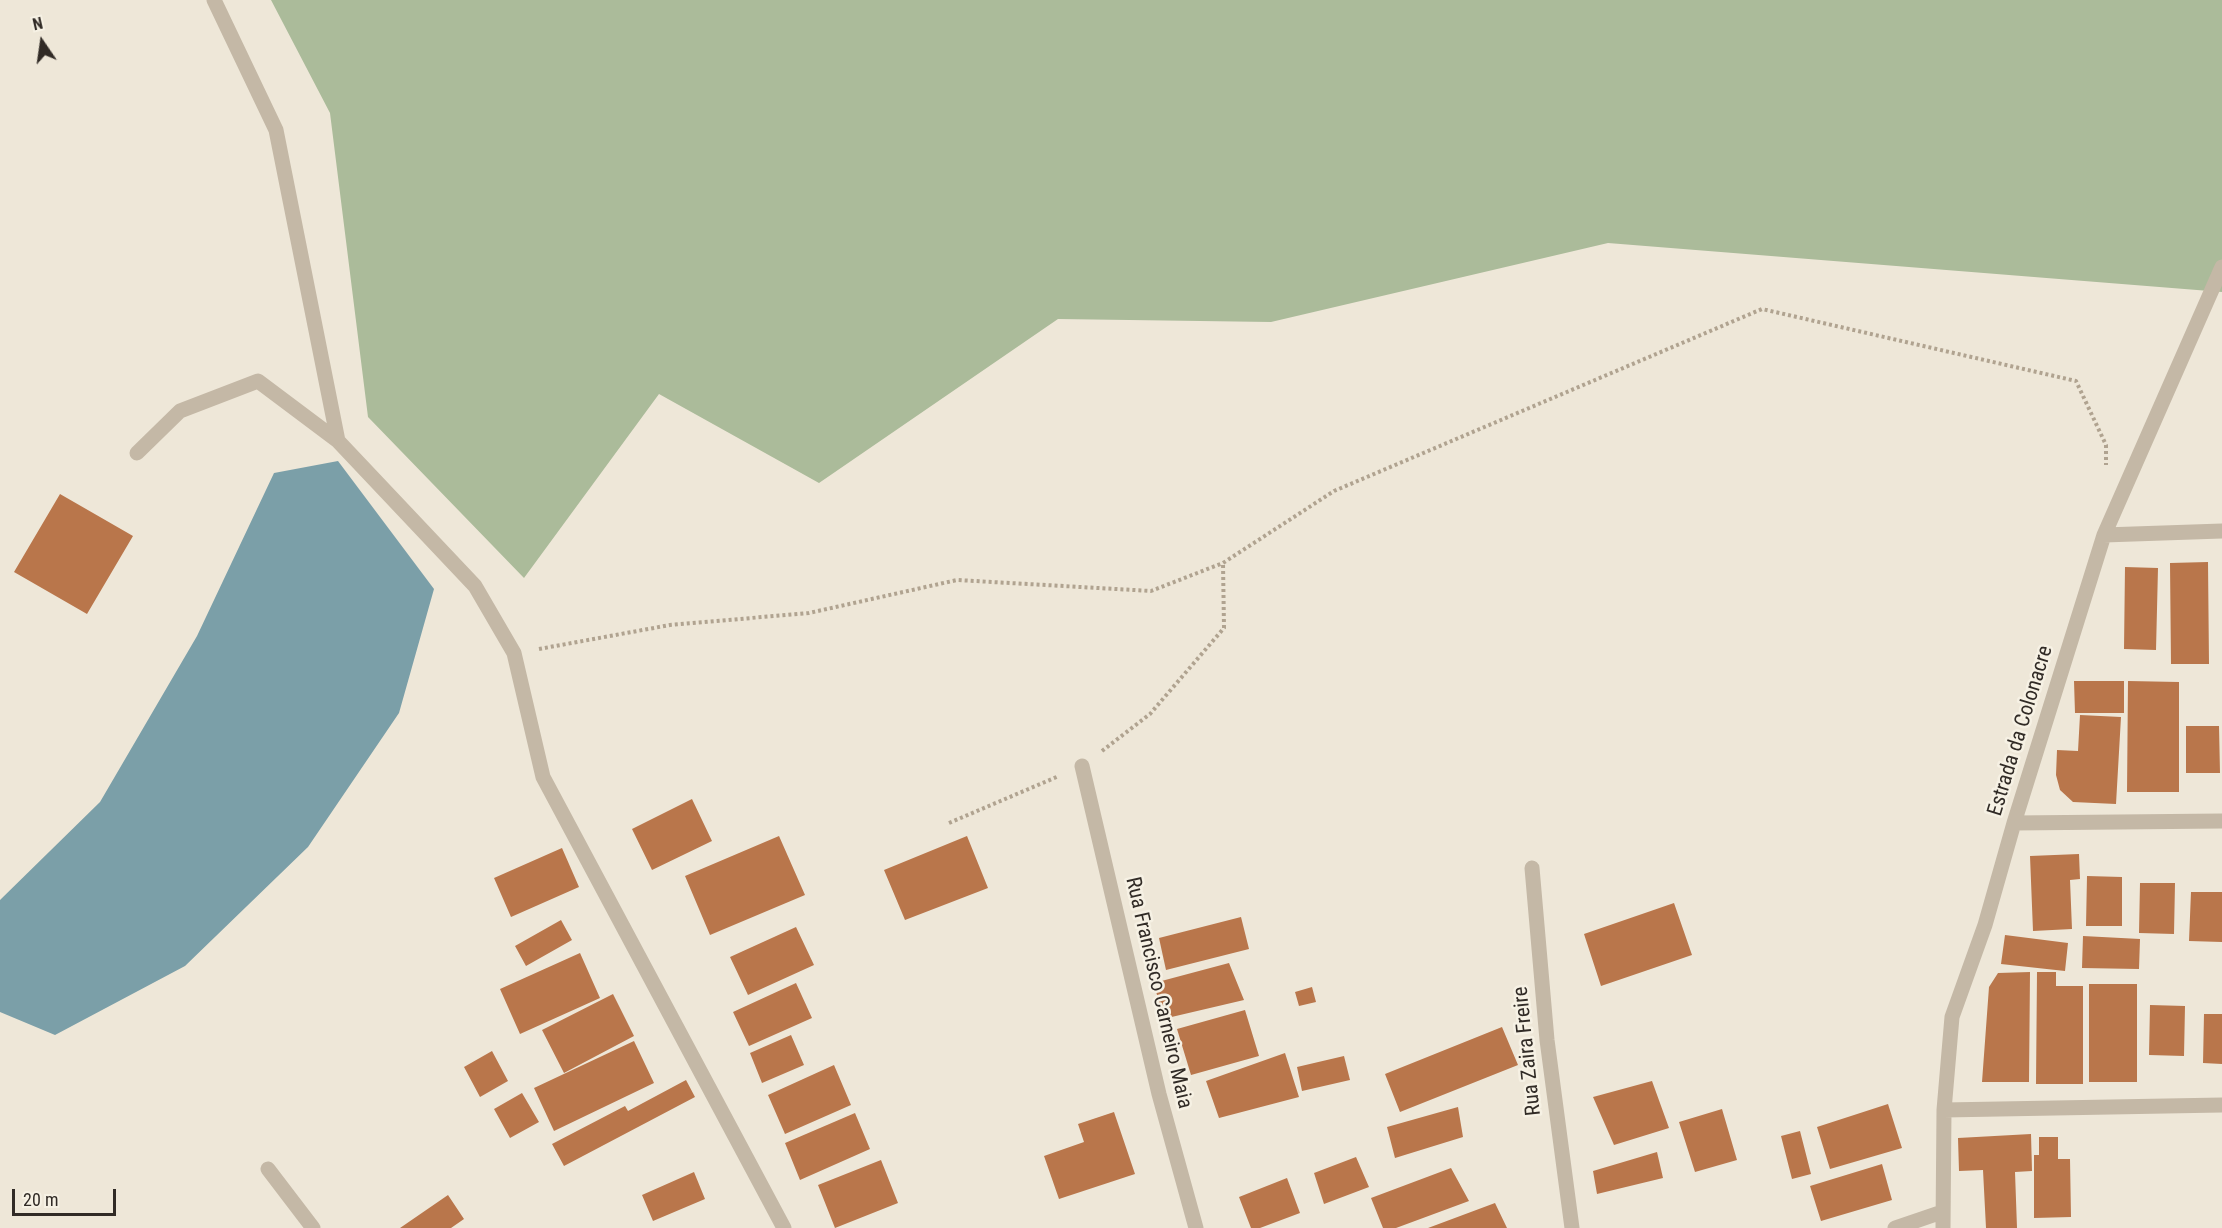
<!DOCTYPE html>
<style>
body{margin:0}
#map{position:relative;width:2222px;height:1228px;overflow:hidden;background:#eee7d8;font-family:"Roboto Condensed",sans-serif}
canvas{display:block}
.north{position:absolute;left:12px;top:12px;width:60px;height:60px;-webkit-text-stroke:4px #f6f1e4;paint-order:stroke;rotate:347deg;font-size:16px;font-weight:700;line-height:24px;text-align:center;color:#312b26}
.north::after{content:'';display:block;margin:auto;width:21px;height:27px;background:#312b26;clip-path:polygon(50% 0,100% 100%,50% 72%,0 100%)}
.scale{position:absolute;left:12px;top:1189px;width:104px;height:27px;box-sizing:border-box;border:3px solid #312b26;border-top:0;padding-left:8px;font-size:18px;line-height:21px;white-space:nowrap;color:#312b26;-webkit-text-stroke:4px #f6f1e4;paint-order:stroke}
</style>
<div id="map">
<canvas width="2222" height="1228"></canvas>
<div class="north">N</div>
<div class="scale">20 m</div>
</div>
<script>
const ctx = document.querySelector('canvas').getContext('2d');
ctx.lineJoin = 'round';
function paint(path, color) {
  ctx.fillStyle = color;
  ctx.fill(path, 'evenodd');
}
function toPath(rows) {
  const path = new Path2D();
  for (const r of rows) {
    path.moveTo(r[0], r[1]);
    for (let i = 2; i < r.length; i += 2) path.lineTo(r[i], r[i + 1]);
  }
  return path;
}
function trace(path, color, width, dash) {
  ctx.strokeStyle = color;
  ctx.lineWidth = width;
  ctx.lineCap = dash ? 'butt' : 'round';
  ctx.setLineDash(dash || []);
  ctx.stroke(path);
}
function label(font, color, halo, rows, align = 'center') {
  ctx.font = font + ' "Roboto Condensed",sans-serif';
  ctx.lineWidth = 5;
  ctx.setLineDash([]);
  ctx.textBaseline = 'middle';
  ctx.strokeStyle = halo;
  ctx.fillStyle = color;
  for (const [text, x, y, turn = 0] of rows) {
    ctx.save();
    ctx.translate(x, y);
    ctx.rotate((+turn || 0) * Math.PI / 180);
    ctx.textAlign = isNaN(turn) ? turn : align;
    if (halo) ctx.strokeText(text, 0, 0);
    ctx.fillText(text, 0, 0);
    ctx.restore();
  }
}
const green = toPath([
 [271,0,2222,0,2222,292,1608,243,1271,322,1058,319,819,483,659,394,524,578,368,417,330,113]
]);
const water = toPath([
 [338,461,434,589,399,713,308,847,185,966,55,1035,0,1012,0,900,100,802,197,636,274,473]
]);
const building = toPath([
 [60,494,133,536,87,614,14,572],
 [2208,562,2209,664,2171,664,2170,563],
 [2125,567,2158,568,2156,650,2124,649],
 [2074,681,2124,681,2124,713,2075,713],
 [2128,681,2179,682,2179,792,2127,792],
 [2080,715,2121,717,2116,804,2073,802,2060,790,2056,775,2057,750,2078,751],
 [2186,726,2219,726,2220,773,2186,773],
 [692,799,712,841,652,870,632,829],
 [779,836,805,895,710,935,685,876],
 [967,836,988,888,905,920,884,870],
 [562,848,579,887,511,917,494,878],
 [2079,854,2080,879,2070,880,2072,929,2033,931,2030,856],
 [2087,876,2122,877,2122,926,2086,926],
 [2140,883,2175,883,2174,934,2139,933],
 [2191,892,2222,892,2222,942,2189,941],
 [1674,903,1692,955,1601,986,1584,934],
 [1241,917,1249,949,1166,970,1159,938],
 [561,920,572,940,526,966,515,946],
 [796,927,814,965,748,995,730,957],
 [2005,935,2068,943,2065,971,2001,964],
 [2083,936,2140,939,2139,969,2082,968],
 [580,953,600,998,520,1034,500,989],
 [1229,963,1244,1000,1163,1019,1154,983],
 [2030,972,2029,1082,1982,1082,1989,987,1998,973],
 [2037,972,2056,972,2056,986,2083,986,2083,1084,2036,1084],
 [796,983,812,1018,749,1046,733,1012],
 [2089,984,2137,984,2137,1082,2089,1082],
 [1312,987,1316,1002,1299,1006,1295,992],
 [613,994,634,1036,564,1073,542,1030],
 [2150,1005,2185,1006,2184,1056,2149,1055],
 [1245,1010,1259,1056,1191,1075,1177,1029],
 [2204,1014,2222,1014,2222,1064,2203,1063],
 [1502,1027,1518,1065,1400,1112,1385,1074],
 [791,1035,804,1065,762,1083,750,1053],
 [634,1041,654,1083,554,1131,534,1088],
 [492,1051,508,1081,480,1097,464,1067],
 [1285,1053,1299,1097,1219,1118,1206,1081],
 [1344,1056,1350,1080,1302,1091,1297,1067],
 [834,1065,851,1105,785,1134,768,1095],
 [686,1080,695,1097,564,1166,552,1144,625,1106,628,1111],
 [1652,1081,1669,1128,1614,1145,1593,1097],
 [522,1093,539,1122,510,1138,494,1109],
 [1888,1104,1902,1148,1830,1169,1817,1127],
 [1458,1107,1463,1137,1395,1158,1387,1127],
 [1722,1109,1737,1160,1695,1172,1679,1122],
 [1114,1112,1135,1174,1059,1199,1044,1156,1084,1142,1078,1124],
 [855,1113,870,1149,800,1180,785,1143],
 [1800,1131,1811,1174,1792,1179,1781,1136],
 [2031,1134,2032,1171,2015,1172,2017,1228,1986,1228,1983,1170,1959,1171,1958,1138],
 [2039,1137,2058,1137,2058,1159,2070,1159,2071,1217,2034,1218,2034,1155,2039,1155],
 [1657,1152,1663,1178,1597,1194,1593,1171],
 [1356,1157,1369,1187,1324,1204,1314,1173],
 [881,1160,898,1203,835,1228,818,1185],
 [1882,1164,1892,1200,1821,1221,1810,1186],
 [1451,1168,1469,1201,1396,1228,1383,1228,1371,1198],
 [694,1172,705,1199,653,1221,642,1195],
 [1287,1178,1300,1213,1260,1228,1251,1228,1239,1197],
 [448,1195,464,1219,451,1228,400,1228],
 [1495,1203,1507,1228,1428,1228]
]);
const path = toPath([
 [539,649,670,625,809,613,957,580,1151,591,1223,563,1334,491,1762,309,2076,381,2106,445,2106,465],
 [1102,751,1150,714,1224,628,1223,563],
 [949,823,1059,776]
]);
const minor = toPath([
 [214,0,276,130,338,441],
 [137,453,180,411,258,381,338,441,475,586,514,653,543,777,784,1228],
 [2104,535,2222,531],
 [1082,766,1159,1094,1196,1228],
 [2014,823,2222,821],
 [1532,868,1547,1040,1572,1228],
 [1944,1110,2222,1105],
 [268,1169,313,1228],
 [1895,1228,1942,1212],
 [1943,1228,1944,1110,1952,1017,1985,925,2014,823,2104,535,2222,267]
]);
const streetNames = [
 ["Estrada da Colonacre",2021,731,-73],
 ["Rua Francisco Carneiro Maia",1158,993,77],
 ["Rua Zaira Freire",1528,1051,-96]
];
paint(green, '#abbb9a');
paint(water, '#7b9fa8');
paint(building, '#b9764b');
trace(path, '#b0a390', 4, [3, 3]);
trace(minor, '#c4b8a6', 15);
label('21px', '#312b26', '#f6f1e4', streetNames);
</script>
